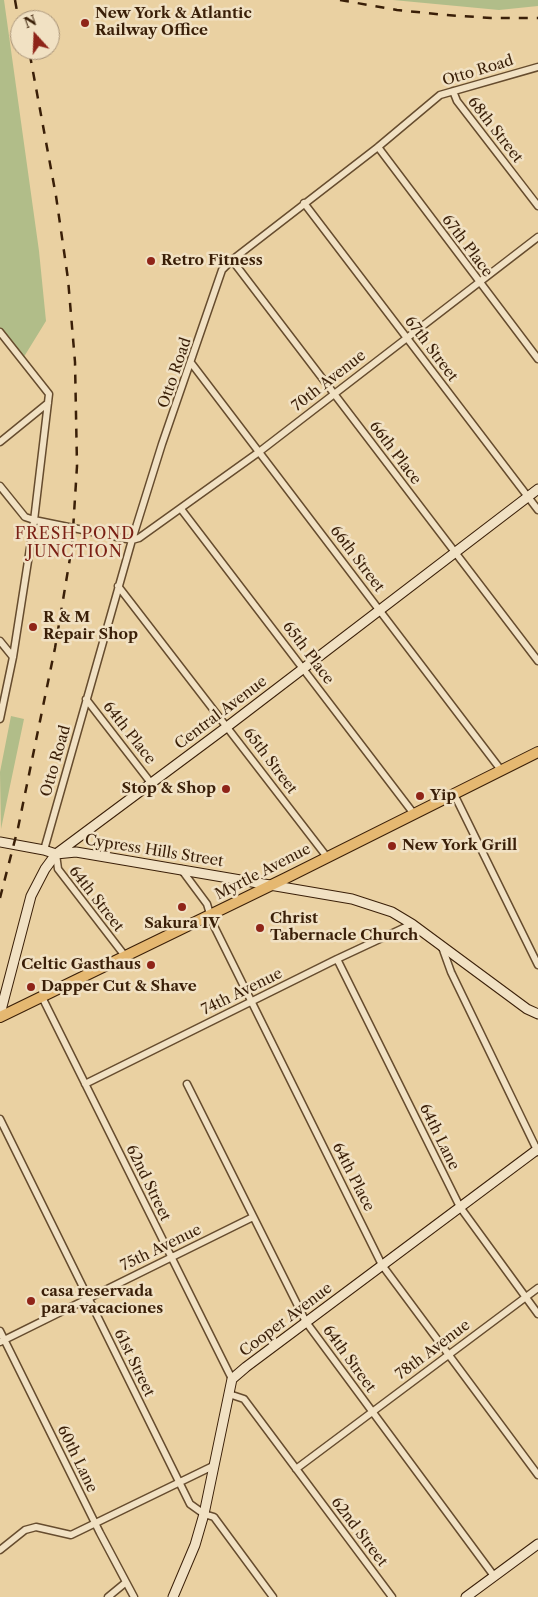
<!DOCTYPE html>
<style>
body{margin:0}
#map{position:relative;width:538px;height:1597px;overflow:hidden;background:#ead1a2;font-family:"Libre Caslon Text",serif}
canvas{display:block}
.north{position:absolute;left:10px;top:10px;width:50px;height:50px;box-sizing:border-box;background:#f1e1c3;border:1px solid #a89378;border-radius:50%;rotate:340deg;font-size:14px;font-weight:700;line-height:20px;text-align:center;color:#3a1f08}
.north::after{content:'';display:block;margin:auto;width:18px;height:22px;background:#8f2418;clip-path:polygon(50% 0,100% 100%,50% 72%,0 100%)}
</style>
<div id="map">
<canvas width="538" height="1597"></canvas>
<div class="north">N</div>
</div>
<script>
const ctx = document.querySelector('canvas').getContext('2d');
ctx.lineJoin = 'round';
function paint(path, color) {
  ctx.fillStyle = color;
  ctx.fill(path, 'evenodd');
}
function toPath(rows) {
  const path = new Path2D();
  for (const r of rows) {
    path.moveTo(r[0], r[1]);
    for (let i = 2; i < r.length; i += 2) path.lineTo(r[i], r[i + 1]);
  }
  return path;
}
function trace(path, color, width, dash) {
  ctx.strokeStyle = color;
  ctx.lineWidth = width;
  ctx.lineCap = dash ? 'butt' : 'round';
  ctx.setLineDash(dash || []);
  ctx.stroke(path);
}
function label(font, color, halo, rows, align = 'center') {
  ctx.font = font + ' "Libre Caslon Text",serif';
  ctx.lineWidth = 5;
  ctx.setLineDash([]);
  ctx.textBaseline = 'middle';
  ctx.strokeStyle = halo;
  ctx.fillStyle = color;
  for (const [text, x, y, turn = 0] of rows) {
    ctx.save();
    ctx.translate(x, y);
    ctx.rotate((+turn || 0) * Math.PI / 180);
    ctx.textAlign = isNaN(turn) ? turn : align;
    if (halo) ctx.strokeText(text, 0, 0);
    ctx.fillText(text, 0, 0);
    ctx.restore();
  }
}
const green = toPath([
 [0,0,4,0,39,251,46,321,22,360,0,332],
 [393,0,538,0,538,6,499,10],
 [11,716,24,719,1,829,0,772]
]);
const street = toPath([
 [453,91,457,101,538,206],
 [378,147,538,359],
 [304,203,538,510],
 [232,260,538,661],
 [0,332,49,394,33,529,13,657,0,719],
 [192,364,501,770],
 [0,442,48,403],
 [0,486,25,517,34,520,132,540,139,538,259,452,538,237],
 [181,509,414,814],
 [118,586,327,857],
 [0,641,13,657],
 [86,699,151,783],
 [454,794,538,965],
 [44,850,132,540,162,444,222,270,232,260,378,147,440,95,538,67],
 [56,854,58,869,125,956],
 [181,869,207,904,213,924,382,1265,538,1475],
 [442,947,451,972,538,1152],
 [337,959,460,1207,538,1314],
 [42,997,232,1379],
 [85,1084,337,959,412,924],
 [187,1084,306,1322,494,1576],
 [0,1119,190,1504,204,1514,214,1517,273,1597],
 [0,1331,100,1533,134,1597],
 [0,1342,253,1217],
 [229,1394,244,1399,392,1597],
 [296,1469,538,1288],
 [0,1550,25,1530,36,1527,71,1535,213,1466],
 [108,1597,125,1583]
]);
const secondary = toPath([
 [0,842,44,850,56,854,76,852,352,899,392,912,412,924,527,1009,538,1014],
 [0,1014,31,896,45,869,56,854,228,726,538,489],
 [173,1597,195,1545,204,1514,232,1379,246,1367,538,1149],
 [466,1597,538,1544]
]);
const primary = toPath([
 [0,1017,286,878,538,752]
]);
const rail = toPath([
 [15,0,20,28],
 [340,0,397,10,446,15,491,18,538,18],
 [0,898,18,828,55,648,72,546,77,466,75,362,68,279,56,196,29,50]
]);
const markers = [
 [85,23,5,"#8f2418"],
 [151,261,5,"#8f2418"],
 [33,627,5,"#8f2418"],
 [226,789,5,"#8f2418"],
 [420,796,5,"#8f2418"],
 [392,846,5,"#8f2418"],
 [182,907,5,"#8f2418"],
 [260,928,5,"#8f2418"],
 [151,965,5,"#8f2418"],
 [31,987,5,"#8f2418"],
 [31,1301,5,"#8f2418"]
];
const poiNames = [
 ["New York & Atlantic",95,14],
 ["Railway Office",95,31],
 ["Retro Fitness",161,261],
 ["R & M",43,618],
 ["Repair Shop",43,635],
 ["Stop & Shop",216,789,"right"],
 ["Yip",430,796],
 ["New York Grill",402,846],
 ["Christ",270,919],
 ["Tabernacle Church",270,936],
 ["Sakura IV",182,924,"center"],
 ["Celtic Gasthaus",141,965,"right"],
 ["Dapper Cut & Shave",41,987],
 ["casa reservada",41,1292],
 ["para vacaciones",41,1309]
];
const streetNames = [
 ["Otto Road",478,71,-17],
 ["68th Street",495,130,52],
 ["67th Place",467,246,53],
 ["67th Street",431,349,53],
 ["Otto Road",175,373,-71],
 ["70th Avenue",329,381,-38],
 ["66th Place",395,453,53],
 ["66th Street",357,559,53],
 ["65th Place",308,653,53],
 ["Central Avenue",221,713,-37],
 ["64th Place",129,733,52],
 ["Otto Road",56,761,-74],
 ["65th Street",270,761,53],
 ["Cypress Hills Street",154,851,9],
 ["Myrtle Avenue",263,872,-27],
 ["64th Street",96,899,52],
 ["74th Avenue",242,992,-26],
 ["64th Lane",439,1137,64],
 ["64th Place",353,1177,63],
 ["62nd Street",148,1183,64],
 ["75th Avenue",161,1248,-26],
 ["Cooper Avenue",286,1320,-37],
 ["78th Avenue",433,1350,-37],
 ["64th Street",349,1359,54],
 ["61st Street",134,1363,64],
 ["60th Lane",77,1459,64],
 ["62nd Street",359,1532,53]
];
const neighbourhoodNames = [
 ["FRESH POND",75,534],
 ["JUNCTION",75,552]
];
paint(green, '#b1bd89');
trace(street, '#664c2e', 9);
trace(secondary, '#3a1f08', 11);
trace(primary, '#3a1f08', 12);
trace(street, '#f1e1c3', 6);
trace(secondary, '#f1e1c3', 9);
trace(primary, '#e5b871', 10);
trace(rail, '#3a1f08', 2.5, [9, 9]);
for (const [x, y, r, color] of markers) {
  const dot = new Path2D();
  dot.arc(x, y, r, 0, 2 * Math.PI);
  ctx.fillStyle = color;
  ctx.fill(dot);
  trace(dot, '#f1e1c3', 2);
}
label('bold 15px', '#3a1f08', '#f1e1c3', poiNames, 'left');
label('15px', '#3a1f08', '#f1e1c3', streetNames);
ctx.letterSpacing = '1px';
label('16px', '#7a1f14', '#f1e1c3', neighbourhoodNames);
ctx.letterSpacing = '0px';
</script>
